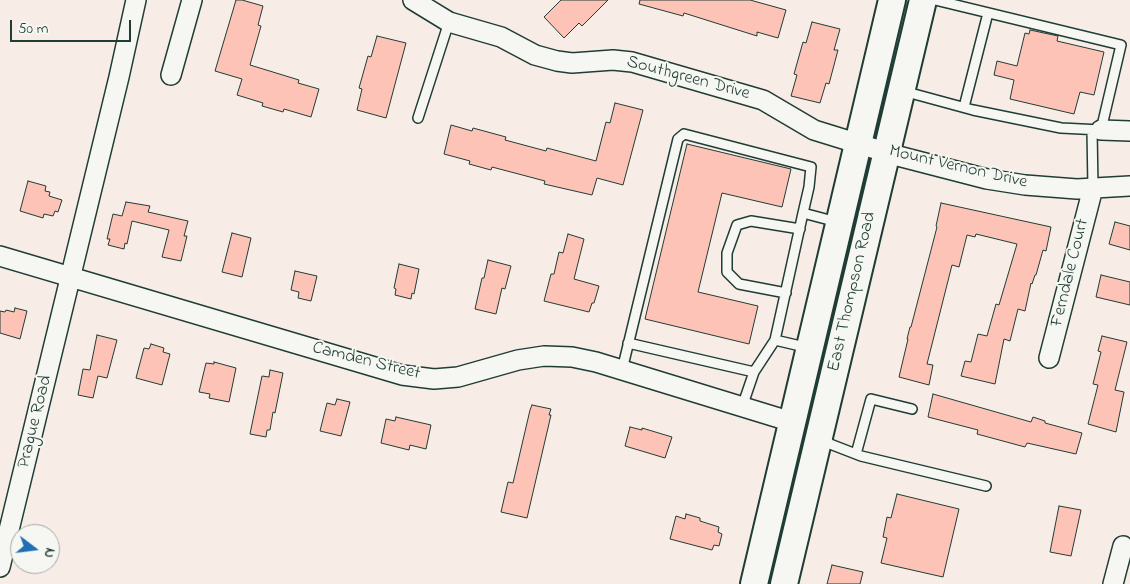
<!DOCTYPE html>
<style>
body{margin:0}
#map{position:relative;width:1130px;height:584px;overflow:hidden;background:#f8ece6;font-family:"Indie Flower",sans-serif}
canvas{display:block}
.north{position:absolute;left:10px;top:524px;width:50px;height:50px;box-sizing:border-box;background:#f6f6f2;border:1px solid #a0aca6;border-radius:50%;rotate:105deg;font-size:14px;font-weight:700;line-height:20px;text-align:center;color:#1f3d34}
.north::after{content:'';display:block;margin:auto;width:18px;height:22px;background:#1f6fb2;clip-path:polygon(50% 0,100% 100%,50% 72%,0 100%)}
.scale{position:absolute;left:10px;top:20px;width:121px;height:22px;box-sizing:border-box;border:2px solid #1f3d34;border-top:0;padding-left:6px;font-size:15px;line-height:18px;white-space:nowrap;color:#1f3d34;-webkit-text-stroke:4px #f6f6f2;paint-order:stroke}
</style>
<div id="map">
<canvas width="1130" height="584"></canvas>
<div class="north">N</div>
<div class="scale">50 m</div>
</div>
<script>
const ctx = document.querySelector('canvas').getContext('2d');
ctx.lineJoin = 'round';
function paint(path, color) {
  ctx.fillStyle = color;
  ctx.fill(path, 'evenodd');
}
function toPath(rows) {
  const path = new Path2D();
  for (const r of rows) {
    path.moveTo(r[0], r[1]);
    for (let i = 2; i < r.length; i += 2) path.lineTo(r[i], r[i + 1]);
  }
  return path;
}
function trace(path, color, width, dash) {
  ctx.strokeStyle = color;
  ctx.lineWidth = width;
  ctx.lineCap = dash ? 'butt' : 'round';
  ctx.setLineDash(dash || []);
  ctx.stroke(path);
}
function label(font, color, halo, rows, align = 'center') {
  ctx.font = font + ' "Indie Flower",sans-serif';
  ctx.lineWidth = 4;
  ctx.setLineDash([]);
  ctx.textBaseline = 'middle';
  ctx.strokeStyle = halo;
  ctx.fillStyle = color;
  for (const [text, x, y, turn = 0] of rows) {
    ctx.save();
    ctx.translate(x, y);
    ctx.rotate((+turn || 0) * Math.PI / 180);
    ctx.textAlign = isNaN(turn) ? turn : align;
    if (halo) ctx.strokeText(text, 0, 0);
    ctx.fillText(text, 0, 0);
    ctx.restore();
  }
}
const building = toPath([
 [236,0,242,0,263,6,258,25,261,26,250,65,299,80,298,83,319,89,311,117,284,109,283,112,262,106,263,103,237,95,242,79,215,71,236,0],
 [561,0,608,0,582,26,579,23,564,38,544,17,561,0],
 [640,0,750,0,786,10,778,38,757,32,757,36,684,13,683,16,639,4,640,0],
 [812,22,840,29,834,50,838,50,829,84,826,83,820,103,791,96,797,75,794,74,803,42,806,43,812,22],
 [1030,30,1058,36,1057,41,1104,52,1094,95,1080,92,1074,114,1010,99,1014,80,994,75,997,61,1017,66,1025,33,1029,34,1030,30],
 [377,36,406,43,386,118,357,110,362,89,359,88,368,56,371,57,377,36],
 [615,103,643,110,623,185,597,178,592,195,544,184,545,181,492,167,491,170,469,164,470,161,444,154,451,125,472,131,473,128,506,137,505,140,546,151,547,148,596,161,606,122,610,123,615,103],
 [687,144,791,169,782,207,722,193,698,292,758,306,749,344,645,319,687,144],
 [28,181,46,186,45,191,50,192,49,196,62,200,58,212,55,211,53,216,44,214,43,218,20,211,28,181],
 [126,202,150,206,148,212,188,221,184,236,187,236,181,261,162,257,169,230,132,221,127,244,125,243,124,249,108,245,110,239,107,239,113,214,122,216,126,202],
 [941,203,1051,227,1046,251,1043,250,1036,275,1035,275,1032,284,1031,283,1025,311,1018,309,1010,341,1004,339,995,384,961,376,965,361,971,362,978,334,987,336,996,304,999,305,1017,244,976,234,975,237,967,235,959,267,952,265,927,364,933,365,929,385,899,377,908,339,907,339,910,327,911,327,937,227,936,226,941,203],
 [1115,222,1130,226,1130,250,1109,244,1115,222],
 [232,233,251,238,242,277,222,272,232,233],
 [568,234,584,239,574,279,599,286,594,303,592,303,589,312,544,301,551,274,554,274,559,252,563,253,568,234],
 [488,260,511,266,505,289,502,288,496,314,475,309,482,278,484,278,488,260],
 [399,264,419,269,414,294,412,293,411,299,395,295,396,289,394,288,399,264],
 [295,271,317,276,311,301,298,298,299,292,291,290,295,271],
 [1101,275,1130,282,1130,305,1096,297,1101,275],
 [15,308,27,311,20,339,0,333,0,311,5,312,6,310,14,312,15,308],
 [97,335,117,340,107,378,98,376,93,398,78,395,83,369,90,370,97,335],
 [1102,336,1127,342,1115,390,1124,392,1116,432,1088,424,1098,385,1093,384,1101,352,1098,351,1102,336],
 [151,344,164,348,163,352,170,354,162,385,136,378,144,348,149,349,151,344],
 [214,362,236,368,229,402,209,398,210,394,199,392,206,363,214,364,214,362],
 [270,370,283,373,275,413,273,412,270,430,267,430,266,437,250,434,262,376,269,377,270,370],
 [933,394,1031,422,1033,417,1045,421,1045,423,1082,433,1076,454,1027,443,1025,447,977,434,978,430,928,417,933,394],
 [337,399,350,402,341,436,320,431,327,403,335,405,337,399],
 [532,405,551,409,549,415,551,415,527,518,501,512,508,482,513,483,530,410,532,405],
 [396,417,431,425,426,449,410,445,409,450,381,443,386,419,395,421,396,417],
 [630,427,642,430,642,428,672,437,665,458,625,446,630,427],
 [897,494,959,509,943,577,881,563,887,538,883,537,887,517,891,518,897,494],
 [1059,506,1081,510,1071,556,1050,552,1059,506],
 [686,514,700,518,700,521,719,527,718,532,722,534,719,546,714,545,712,550,670,539,676,516,685,519,686,514],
 [832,565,863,572,860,584,827,584,832,565]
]);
const service = toPath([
 [903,91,973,110,1061,128,1101,130,1121,45,935,0],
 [964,107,988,13],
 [418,118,449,22],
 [1092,130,1093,188],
 [803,213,775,340,809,348],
 [786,293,739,284,727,272,727,253,737,225,751,221,800,229],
 [628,343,754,372],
 [622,370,678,139,684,134,811,167,809,187,803,213,837,222],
 [742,407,754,372,775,340],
 [823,437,830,444,861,456,986,486],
 [856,454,871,399,912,409]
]);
const minor = toPath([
 [413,0,449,22,501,37,535,55,557,61,572,63,613,60,632,62,763,100,814,130,898,156,987,179,1025,185,1077,189,1130,186],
 [171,75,192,0],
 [1101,130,1130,131],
 [0,256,402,375,434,379,458,377,518,360,544,356,572,357,596,362,792,422],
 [1049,358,1093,188],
 [0,567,119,77,136,0],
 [1113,584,1123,546]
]);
const secondary = toPath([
 [754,584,892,0],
 [784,584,923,0]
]);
const streetNames = [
 ["Southgreen Drive",688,79,15],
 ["Mount Vernon Drive",958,168,13],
 ["Ferndale Court",1071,273,-76],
 ["East Thompson Road",853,292,-77],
 ["Camden Street",366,362,14],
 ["Prague Road",36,422,-76]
];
paint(building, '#fec3b7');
trace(building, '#1f3d34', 1);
trace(service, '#1f3d34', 12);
trace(minor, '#1f3d34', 22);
trace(secondary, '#1f3d34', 30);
trace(service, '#f6f6f2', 9);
trace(minor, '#f6f6f2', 19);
trace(secondary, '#f6f6f2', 26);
label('18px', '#1f3d34', '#f6f6f2', streetNames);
</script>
